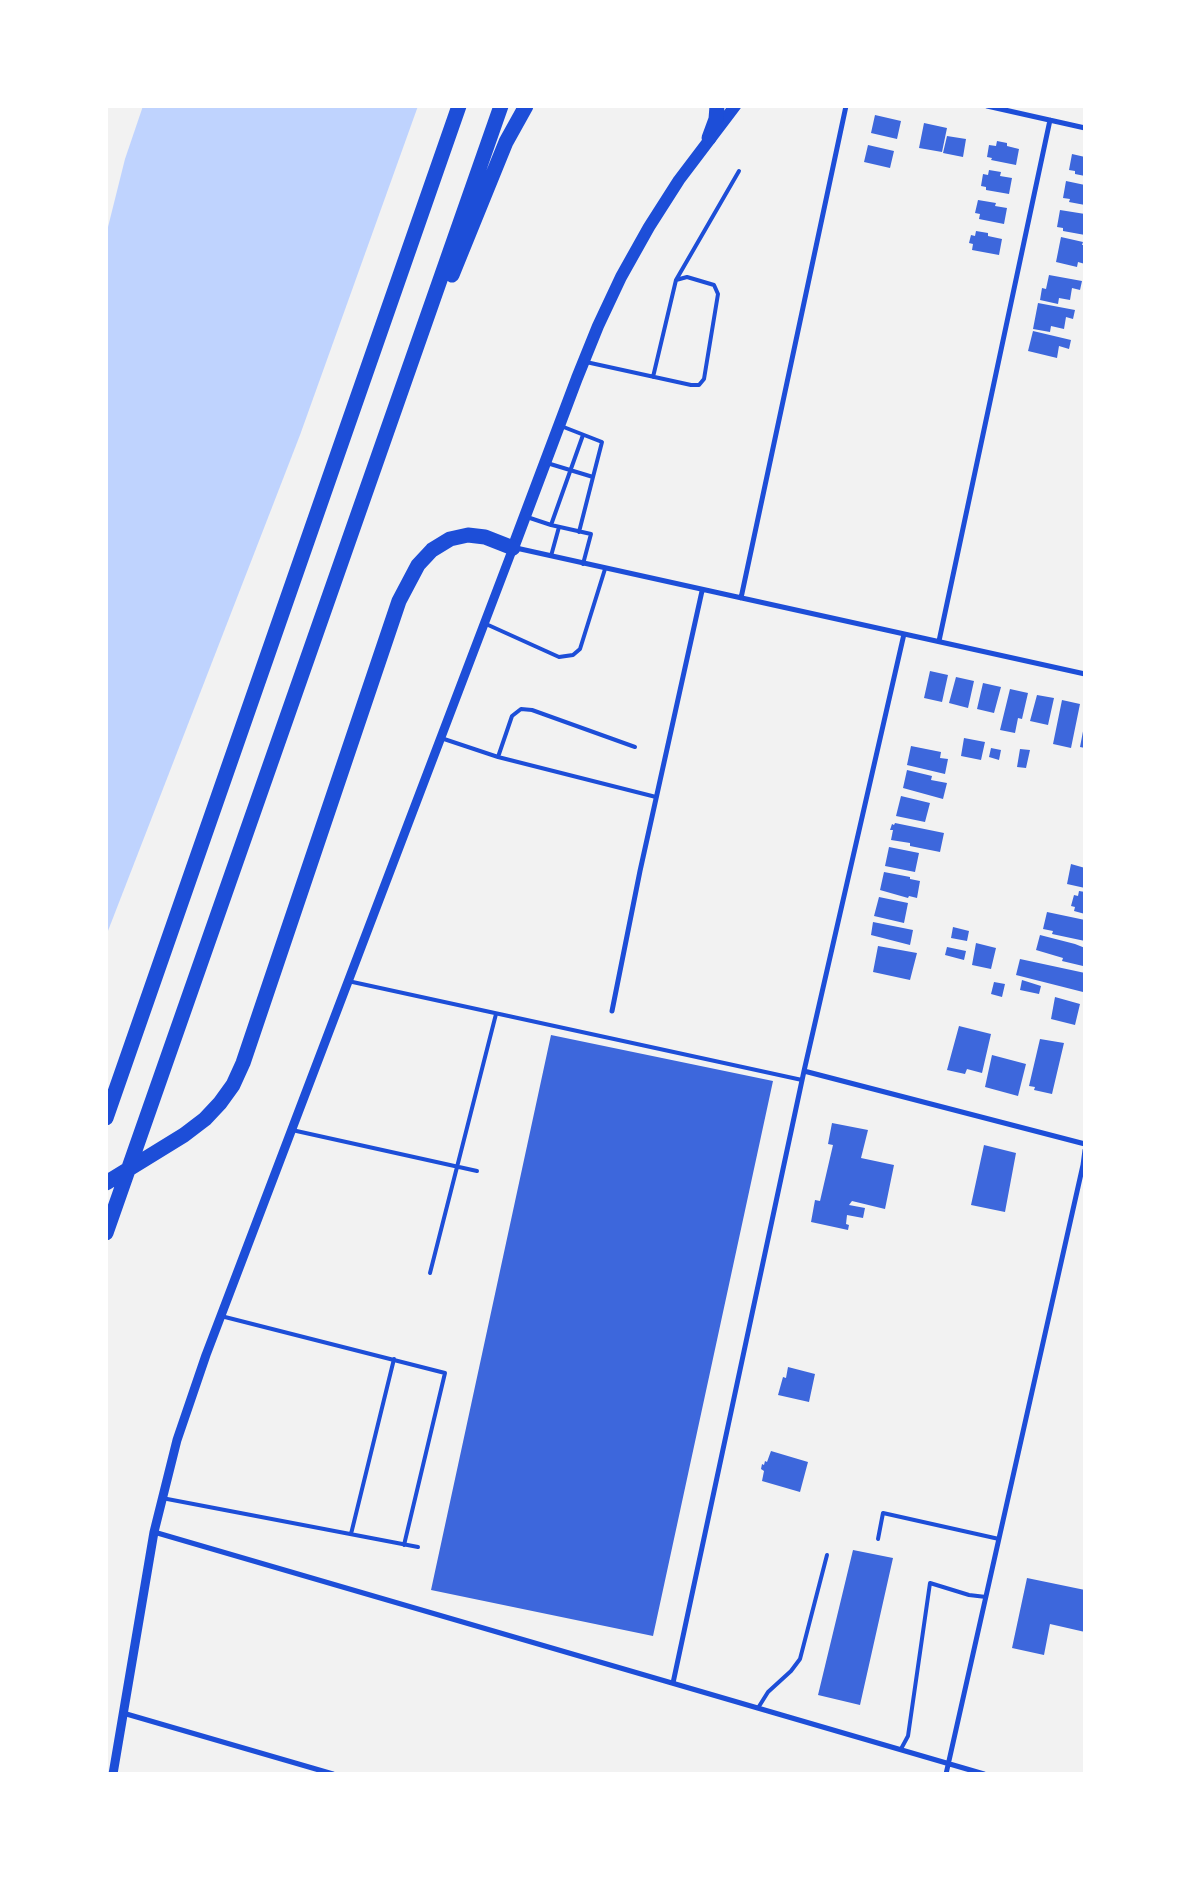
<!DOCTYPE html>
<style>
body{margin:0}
#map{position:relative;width:1191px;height:1880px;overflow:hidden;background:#f2f2f2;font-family:Jost,sans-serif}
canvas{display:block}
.frame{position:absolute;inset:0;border:108px solid #fff;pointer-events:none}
</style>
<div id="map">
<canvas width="1191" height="1880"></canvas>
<div class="frame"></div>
</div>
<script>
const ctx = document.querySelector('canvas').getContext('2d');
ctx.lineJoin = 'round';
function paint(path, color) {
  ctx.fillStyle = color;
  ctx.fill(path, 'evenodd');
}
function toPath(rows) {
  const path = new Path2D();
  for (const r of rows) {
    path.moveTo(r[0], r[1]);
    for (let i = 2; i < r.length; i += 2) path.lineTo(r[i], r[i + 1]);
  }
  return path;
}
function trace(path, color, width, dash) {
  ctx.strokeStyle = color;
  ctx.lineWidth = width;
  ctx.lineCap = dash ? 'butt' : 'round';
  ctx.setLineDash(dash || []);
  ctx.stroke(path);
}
const water = toPath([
 [143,106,418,106,300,435,106,936,106,235,125,159]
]);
const building = toPath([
 [875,115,901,121,897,139,871,133],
 [924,123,947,128,942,152,919,148],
 [947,136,966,139,963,157,943,153],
 [997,141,1007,143,1007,146,1019,149,1016,165,991,160,992,158,987,157,989,145,996,146],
 [868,145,894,151,890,168,864,162],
 [1072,154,1085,157,1085,176,1075,174,1075,171,1069,170],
 [989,170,1001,172,1000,176,1012,178,1009,194,986,190,986,187,981,186,983,174,988,175],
 [1066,181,1085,185,1085,205,1069,202,1070,199,1063,198],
 [978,200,996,203,995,206,1007,208,1004,224,979,219,980,214,975,213],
 [1060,210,1085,214,1085,235,1063,231,1063,228,1057,227],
 [976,231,988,233,988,236,1002,239,999,255,972,250,973,244,969,243,971,235,975,236],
 [1061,237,1083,242,1082,245,1085,245,1085,264,1078,262,1077,267,1056,262],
 [1049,275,1082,281,1080,290,1072,288,1070,300,1059,298,1058,304,1040,300,1042,288,1046,289],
 [1038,303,1075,310,1073,319,1066,317,1064,329,1051,326,1050,332,1033,329],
 [1033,331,1071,340,1069,349,1059,346,1057,358,1028,351],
 [930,671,948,675,942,702,924,698],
 [956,677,974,681,968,708,949,703],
 [983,683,1001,687,994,713,977,709],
 [1010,689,1028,693,1022,719,1018,718,1015,733,1000,730],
 [1037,695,1054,698,1048,725,1030,721],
 [1062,700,1080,704,1071,748,1053,744],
 [1084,726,1085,727,1085,748,1080,747],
 [964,738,985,742,981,760,961,756],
 [911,746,941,752,940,758,948,759,945,774,907,765],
 [991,748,1001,750,999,760,989,757],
 [1020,749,1030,750,1026,768,1017,767],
 [907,770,932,776,931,780,947,783,943,799,903,788],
 [901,796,930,803,925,822,896,816],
 [895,823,944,833,940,852,910,846,910,843,891,840,893,830,890,830,892,824,894,825],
 [889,847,919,853,915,872,885,866],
 [1071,864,1085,868,1085,888,1067,884],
 [884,872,910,877,910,879,920,881,917,898,909,896,908,898,880,890],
 [1079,891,1085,892,1085,914,1074,911,1075,907,1071,906,1074,895,1078,896],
 [879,897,908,903,904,923,874,916],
 [1047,912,1085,920,1085,941,1052,934,1053,931,1043,929],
 [873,922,913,930,910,945,871,935],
 [953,927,969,931,967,941,951,938],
 [1040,935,1075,944,1085,948,1085,962,1083,966,1062,961,1063,958,1036,950],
 [976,943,996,948,991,969,972,965],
 [878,946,917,953,910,980,873,972],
 [947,947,966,951,964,960,945,955],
 [1020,959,1085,973,1083,992,1016,975],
 [1022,980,1041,986,1039,994,1020,990],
 [994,982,1005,984,1002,997,991,994],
 [1055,997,1080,1004,1075,1025,1051,1019],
 [959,1026,991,1034,982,1073,967,1069,965,1074,947,1070],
 [551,1035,773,1081,653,1636,431,1590],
 [1040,1039,1064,1043,1052,1094,1034,1090,1035,1087,1029,1086],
 [992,1055,1026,1064,1018,1096,985,1087],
 [832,1123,868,1130,861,1158,894,1165,885,1209,852,1201,849,1205,865,1208,863,1218,847,1215,846,1224,849,1225,848,1230,811,1222,815,1200,820,1201,833,1145,828,1144],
 [984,1145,1016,1153,1005,1212,971,1205],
 [788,1367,815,1374,809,1402,778,1395,783,1377,786,1378],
 [771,1451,808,1462,800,1492,762,1481,764,1471,761,1469,762,1464,764,1465,765,1461,767,1462],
 [853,1550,893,1558,860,1705,818,1695],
 [1027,1578,1085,1590,1085,1632,1050,1624,1044,1655,1012,1648]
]);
const service = toPath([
 [586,362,691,385,699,385,704,379,718,294,714,285,687,277,676,280],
 [653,377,676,280,739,171],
 [561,426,602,442,593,477],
 [583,435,551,525,591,534,583,564],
 [547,463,593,477,579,532],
 [527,517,551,525],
 [551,556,559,527],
 [486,624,559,657,573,655,580,649,605,569],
 [441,738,498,757],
 [635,747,532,710,521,709,512,716,498,757,656,797],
 [348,981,802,1080],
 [292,1130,477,1171],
 [430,1273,496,1014],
 [221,1316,445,1373,404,1545],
 [162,1498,418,1547],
 [351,1534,394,1359],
 [878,1539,883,1513,999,1539],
 [758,1708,768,1692,791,1671,800,1659,827,1555],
 [901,1749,908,1736,930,1583,969,1595,986,1597]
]);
const minor = toPath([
 [987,106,1085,128],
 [516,548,1085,674],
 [741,598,846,106],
 [939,641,1050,120],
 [612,1011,640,871,702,591],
 [804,1071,1085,1144],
 [154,1532,984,1774],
 [673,1683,804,1071,904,634],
 [123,1713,333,1774],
 [946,1774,1083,1165,1085,1150]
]);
const tertiary = toPath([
 [113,1774,154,1532,177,1440,206,1355,513,548]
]);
const primary = toPath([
 [513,548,577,378,598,326,621,277,649,227,679,180,735,106]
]);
const motorway = toPath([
 [709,138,716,119,717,106],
 [452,275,506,142,526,106],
 [106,1118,459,106],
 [106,1183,184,1135,205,1119,220,1103,233,1085,243,1063,399,601,418,565,432,550,450,539,468,535,485,537,513,548],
 [106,1233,501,106]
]);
paint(water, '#bfd3fe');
paint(building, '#3d67dc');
trace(service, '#1d4ed8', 4);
trace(minor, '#1d4ed8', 5);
trace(tertiary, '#1d4ed8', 9);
trace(primary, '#1d4ed8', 12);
trace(motorway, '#1d4ed8', 15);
</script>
